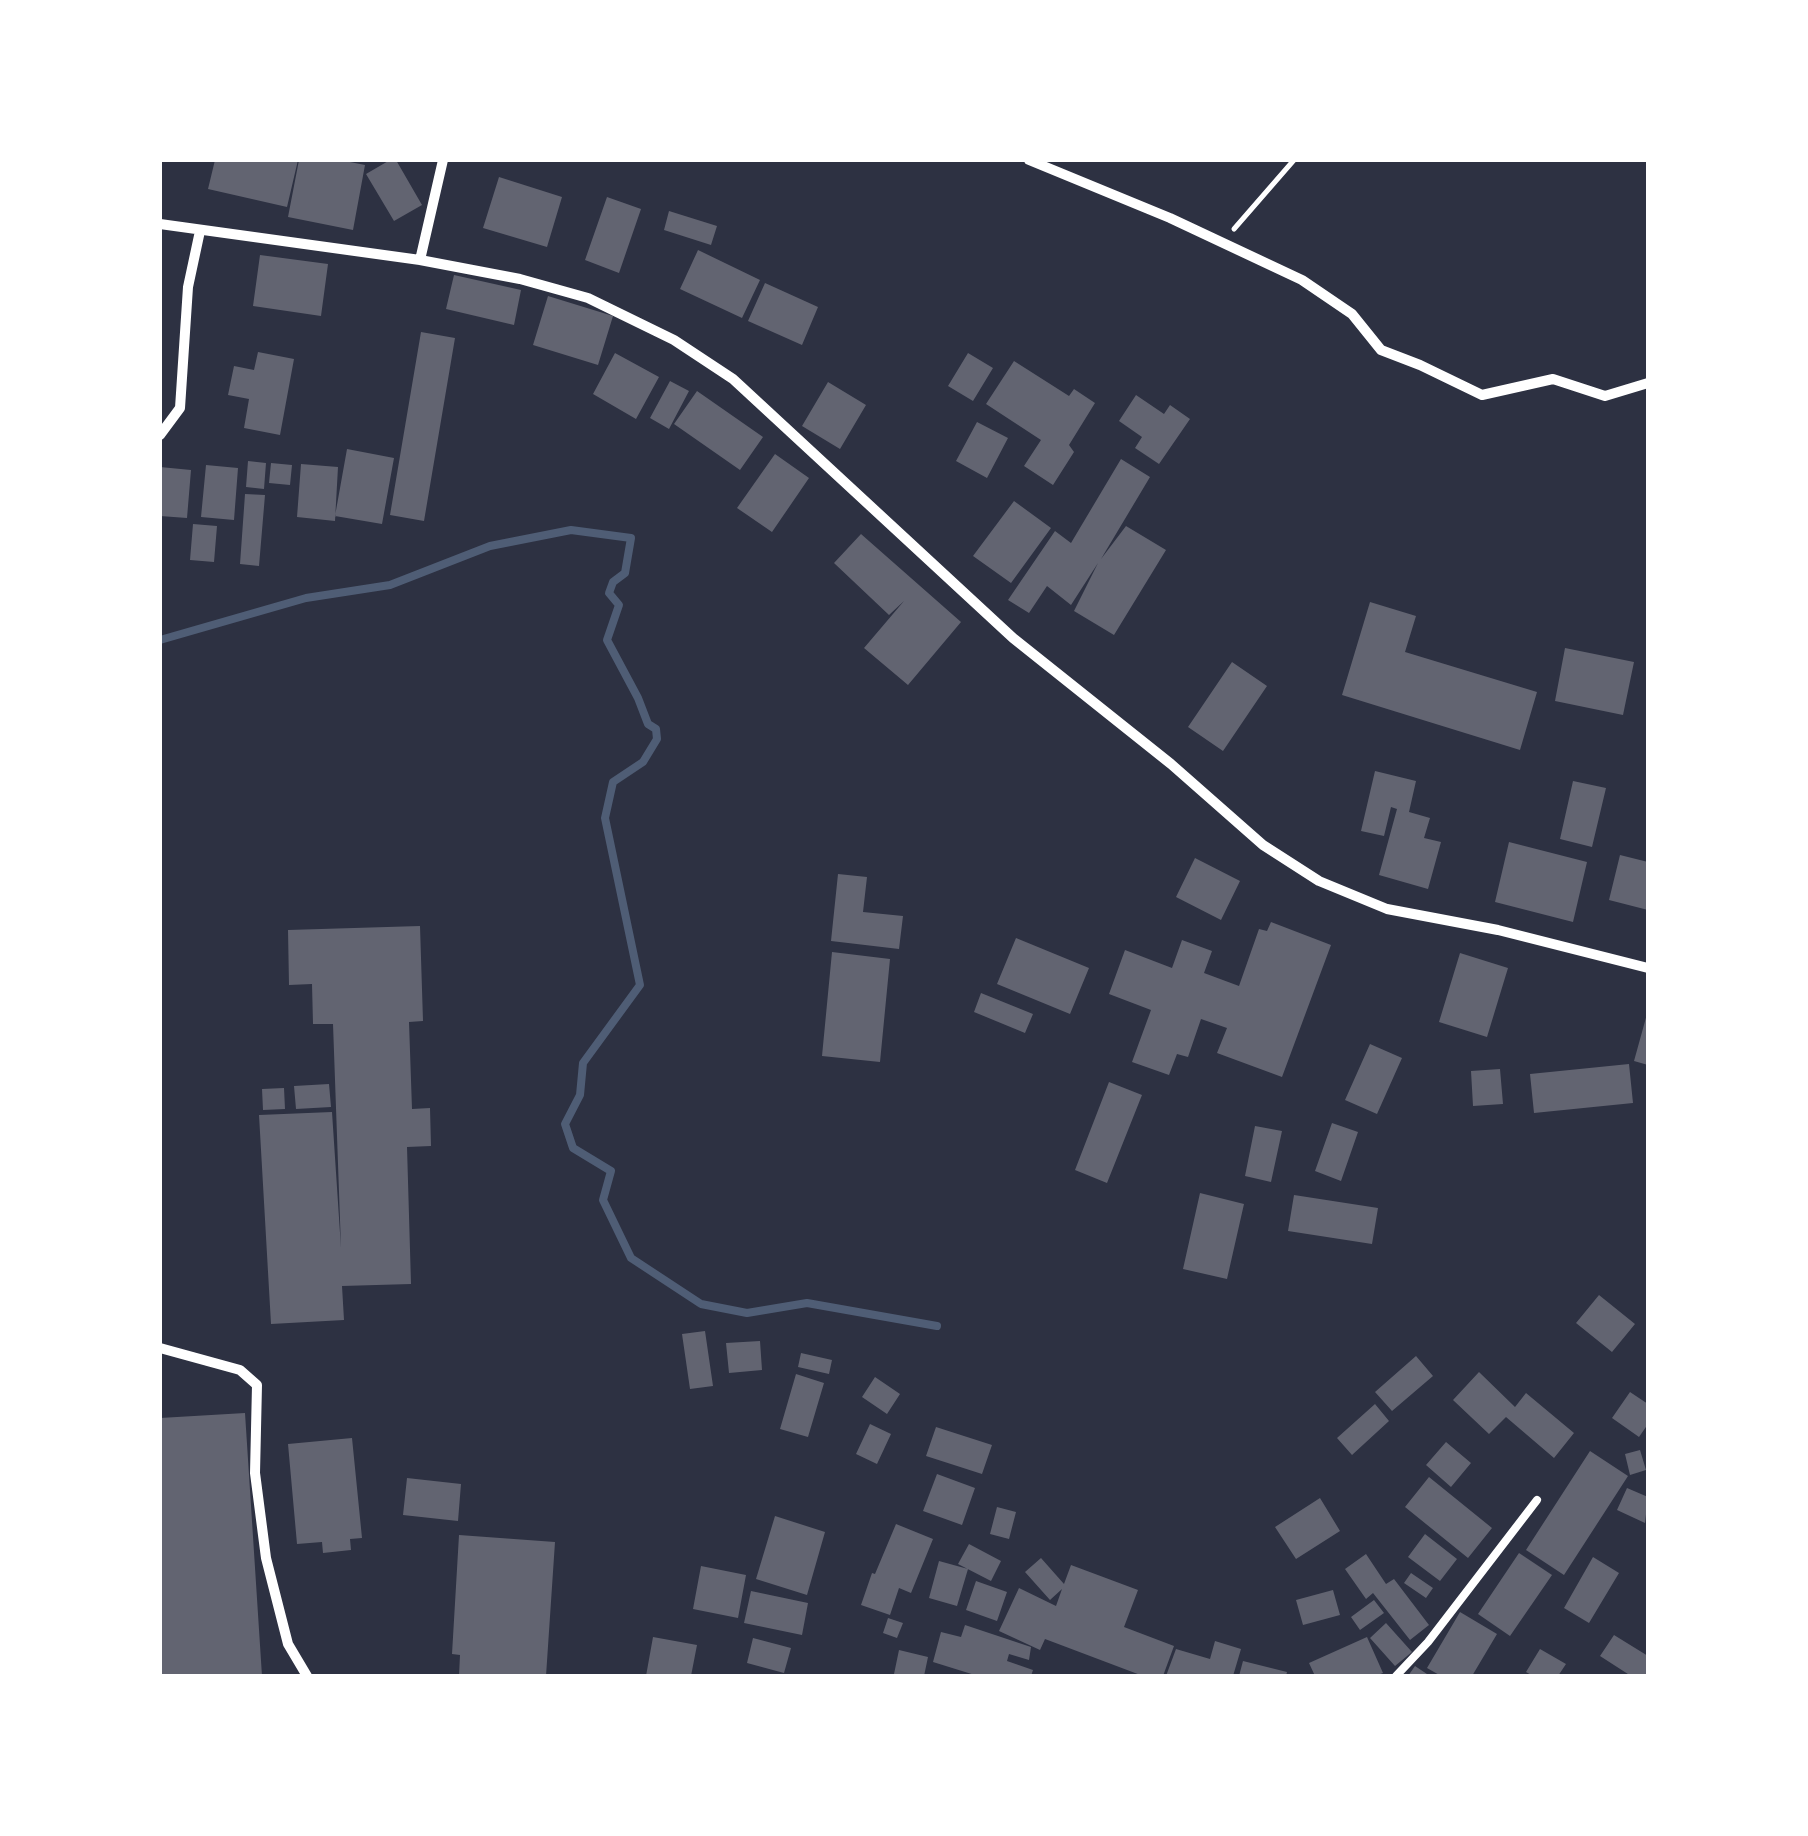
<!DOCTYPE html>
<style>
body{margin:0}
#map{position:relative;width:1808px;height:1836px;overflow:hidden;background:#2d3142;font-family:"Source Serif 4",serif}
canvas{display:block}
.frame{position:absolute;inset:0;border:162px solid #fff;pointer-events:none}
</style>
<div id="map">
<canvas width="1808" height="1836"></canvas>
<div class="frame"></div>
</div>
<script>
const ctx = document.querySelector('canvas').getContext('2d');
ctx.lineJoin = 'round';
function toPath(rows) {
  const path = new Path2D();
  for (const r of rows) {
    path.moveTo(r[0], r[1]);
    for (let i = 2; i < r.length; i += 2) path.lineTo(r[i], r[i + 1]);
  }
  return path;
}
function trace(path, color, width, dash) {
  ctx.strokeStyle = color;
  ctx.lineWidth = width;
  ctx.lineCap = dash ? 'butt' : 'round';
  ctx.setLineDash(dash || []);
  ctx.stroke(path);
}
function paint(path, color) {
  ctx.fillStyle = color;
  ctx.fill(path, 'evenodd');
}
const stream = toPath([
 [160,640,306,598,390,585,490,546,571,530,631,538,625,573,613,582,609,593,619,605,607,640,638,698,648,724,656,729,657,739,643,762,613,782,605,818,640,985,583,1063,580,1095,565,1124,573,1148,611,1171,603,1200,631,1258,701,1304,747,1313,807,1303,937,1326]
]);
const building = toPath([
 [215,160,298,160,287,207,208,189],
 [299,160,340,160,365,165,353,230,288,217],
 [390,160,396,160,422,205,394,221,366,174],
 [499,177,562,197,547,247,483,228],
 [607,197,641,209,619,273,585,260],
 [669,211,717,226,711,245,664,230],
 [698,250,760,280,742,318,680,289],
 [260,255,328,264,321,316,253,306],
 [454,275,521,290,514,325,446,309],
 [765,283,818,307,802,345,748,321],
 [548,296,613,316,598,365,533,345],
 [421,332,455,338,424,521,390,515],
 [258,352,294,359,280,435,244,428,249,399,228,395,234,366,254,370],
 [615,353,659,377,636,419,593,394],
 [968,353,993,368,973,401,948,386],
 [1014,361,1069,396,1074,389,1095,403,1069,445,1074,452,1053,485,1024,466,1041,440,986,404],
 [670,381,689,391,669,429,650,418],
 [828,382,866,405,840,449,802,426],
 [697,391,763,437,740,470,674,424],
 [1136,395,1164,414,1170,405,1190,419,1159,464,1135,448,1142,437,1119,421],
 [977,422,1008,438,987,478,956,461],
 [347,449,394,458,382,524,335,516],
 [775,454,809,478,772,532,737,508],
 [1121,459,1150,477,1101,559,1126,526,1166,550,1114,635,1074,611,1098,563,1071,605,1047,586,1029,613,1008,600,1055,531,1071,543],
 [248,461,266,463,264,489,246,487],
 [271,463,292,465,290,485,269,483],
 [301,464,338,467,335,521,297,517],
 [206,465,238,468,234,520,201,517],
 [160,467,191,470,187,518,160,516],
 [245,494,265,495,259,566,240,564],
 [1014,501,1051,528,1011,583,973,556],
 [193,524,217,526,214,562,190,560],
 [861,534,961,622,908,685,864,648,904,601,889,615,834,563],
 [1370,602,1416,616,1405,652,1537,692,1520,750,1342,695],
 [1565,648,1634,662,1623,715,1555,701],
 [1232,662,1267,686,1223,751,1188,727],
 [1375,771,1416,781,1409,812,1430,818,1424,838,1441,842,1428,889,1379,875,1397,809,1391,807,1384,836,1361,831],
 [1573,781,1606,788,1592,847,1560,839],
 [1509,842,1587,862,1573,922,1495,902],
 [1620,855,1648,862,1648,910,1609,900],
 [1195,858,1240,881,1221,920,1176,897],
 [838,874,867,877,863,912,903,916,899,949,831,941],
 [1271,922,1331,945,1282,1077,1217,1053,1227,1028,1201,1019,1188,1057,1177,1054,1169,1075,1132,1062,1151,1010,1109,994,1125,950,1172,968,1182,940,1212,951,1204,973,1239,986,1259,929,1267,931],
 [420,926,423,1021,409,1022,412,1109,430,1108,431,1146,407,1147,411,1284,342,1286,344,1320,271,1324,259,1115,332,1112,341,1248,333,1024,313,1024,312,984,289,985,288,930],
 [1016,938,1089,968,1070,1014,997,984],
 [832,952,890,959,880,1062,822,1056],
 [1460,953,1508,968,1487,1037,1439,1022],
 [981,993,1033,1014,1025,1033,974,1012],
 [1647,1014,1648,1014,1648,1065,1634,1061],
 [1370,1044,1402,1058,1377,1114,1345,1100],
 [1629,1064,1633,1103,1534,1113,1530,1074],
 [1500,1069,1503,1104,1473,1106,1471,1071],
 [1109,1082,1142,1095,1107,1183,1075,1170],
 [329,1084,331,1107,296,1109,294,1086],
 [284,1088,285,1109,263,1110,262,1089],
 [1332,1123,1358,1132,1341,1181,1315,1171],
 [1255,1126,1282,1131,1271,1182,1245,1176],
 [1200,1193,1244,1204,1227,1279,1183,1269],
 [1294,1195,1378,1208,1372,1244,1288,1231],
 [1599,1295,1635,1324,1612,1352,1576,1323],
 [705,1331,713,1386,690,1389,682,1334],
 [760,1341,762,1370,729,1373,726,1343],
 [801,1353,832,1360,829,1374,798,1367],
 [1416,1356,1433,1376,1392,1411,1375,1392],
 [1479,1372,1515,1407,1526,1393,1574,1433,1554,1458,1506,1417,1489,1434,1453,1400],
 [796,1374,824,1383,808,1437,780,1429],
 [875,1377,900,1394,887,1414,862,1397],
 [1630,1392,1648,1404,1648,1424,1639,1437,1612,1418],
 [1375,1404,1389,1421,1352,1455,1337,1438],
 [245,1413,262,1676,160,1676,160,1418],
 [870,1424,891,1434,877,1464,856,1454],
 [936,1427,992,1445,982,1474,926,1456],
 [352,1438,362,1538,350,1539,351,1550,323,1553,322,1542,297,1544,288,1444],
 [1446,1442,1471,1463,1451,1487,1426,1465],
 [1640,1450,1646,1470,1630,1475,1625,1454],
 [1590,1451,1628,1476,1564,1575,1526,1550],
 [937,1474,975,1488,962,1525,923,1511],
 [1429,1477,1492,1528,1468,1558,1405,1507],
 [407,1478,461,1484,458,1521,403,1515],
 [1627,1488,1648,1497,1645,1523,1617,1510],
 [1320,1498,1340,1531,1296,1559,1275,1527],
 [997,1507,1016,1512,1009,1539,990,1534],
 [775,1516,825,1532,807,1595,756,1579],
 [896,1524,933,1539,911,1593,899,1588,890,1615,861,1605,872,1573,875,1574],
 [1425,1534,1457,1559,1440,1581,1408,1557],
 [459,1535,555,1542,546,1676,459,1676,460,1655,452,1654],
 [969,1544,1001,1561,991,1581,958,1564],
 [1519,1553,1552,1575,1510,1636,1478,1614],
 [1366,1554,1386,1584,1394,1579,1429,1625,1410,1640,1373,1593,1366,1599,1345,1569],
 [1593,1557,1619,1573,1589,1623,1564,1608],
 [1041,1558,1064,1584,1071,1565,1138,1590,1124,1627,1174,1646,1163,1676,1143,1676,1045,1639,1040,1650,999,1631,1019,1588,1056,1606,1062,1589,1050,1600,1025,1572],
 [939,1561,968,1569,957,1606,929,1598],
 [701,1566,746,1575,738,1618,693,1609],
 [1411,1573,1433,1588,1426,1598,1404,1583],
 [976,1581,1007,1592,997,1621,966,1610],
 [1333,1590,1340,1615,1303,1625,1296,1600],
 [751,1591,808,1603,802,1635,744,1623],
 [1374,1600,1384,1613,1360,1630,1351,1617],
 [1460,1612,1497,1634,1472,1676,1441,1676,1427,1668],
 [888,1618,903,1623,897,1638,883,1633],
 [1386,1623,1412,1652,1395,1666,1370,1638],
 [965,1625,1031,1647,1029,1660,1009,1654,1007,1661,1033,1670,1031,1676,978,1676,933,1662,941,1632,961,1637],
 [1614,1635,1648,1656,1648,1676,1631,1676,1600,1656],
 [653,1637,697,1645,691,1676,646,1676],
 [1367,1637,1383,1673,1375,1676,1315,1676,1309,1663],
 [753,1638,791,1648,784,1673,747,1663],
 [1215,1641,1241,1649,1233,1676,1166,1676,1176,1649,1210,1659],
 [1540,1649,1566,1664,1558,1676,1533,1676,1526,1672],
 [899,1650,928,1657,924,1676,894,1674],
 [1243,1661,1287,1672,1286,1676,1239,1676],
 [1415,1666,1430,1676,1408,1676]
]);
const path = toPath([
 [1234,229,1294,160]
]);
const service = toPath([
 [1396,1676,1428,1642,1537,1500]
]);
const minor = toPath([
 [1029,160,1170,218,1302,280,1352,314,1381,350,1420,365,1482,395,1553,379,1605,396,1648,383],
 [160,224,420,260,520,279,588,298,674,340,733,379,1013,638,1171,764,1263,845,1319,881,1387,909,1498,930,1648,968],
 [420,260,443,160],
 [160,435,180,408,188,287,200,231],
 [160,1348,240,1370,257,1385,255,1473,266,1558,288,1644,307,1676]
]);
trace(stream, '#4f5d75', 8);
paint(building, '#626471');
trace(path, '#fff', 5);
trace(service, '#fff', 8);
trace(minor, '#fff', 10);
</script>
